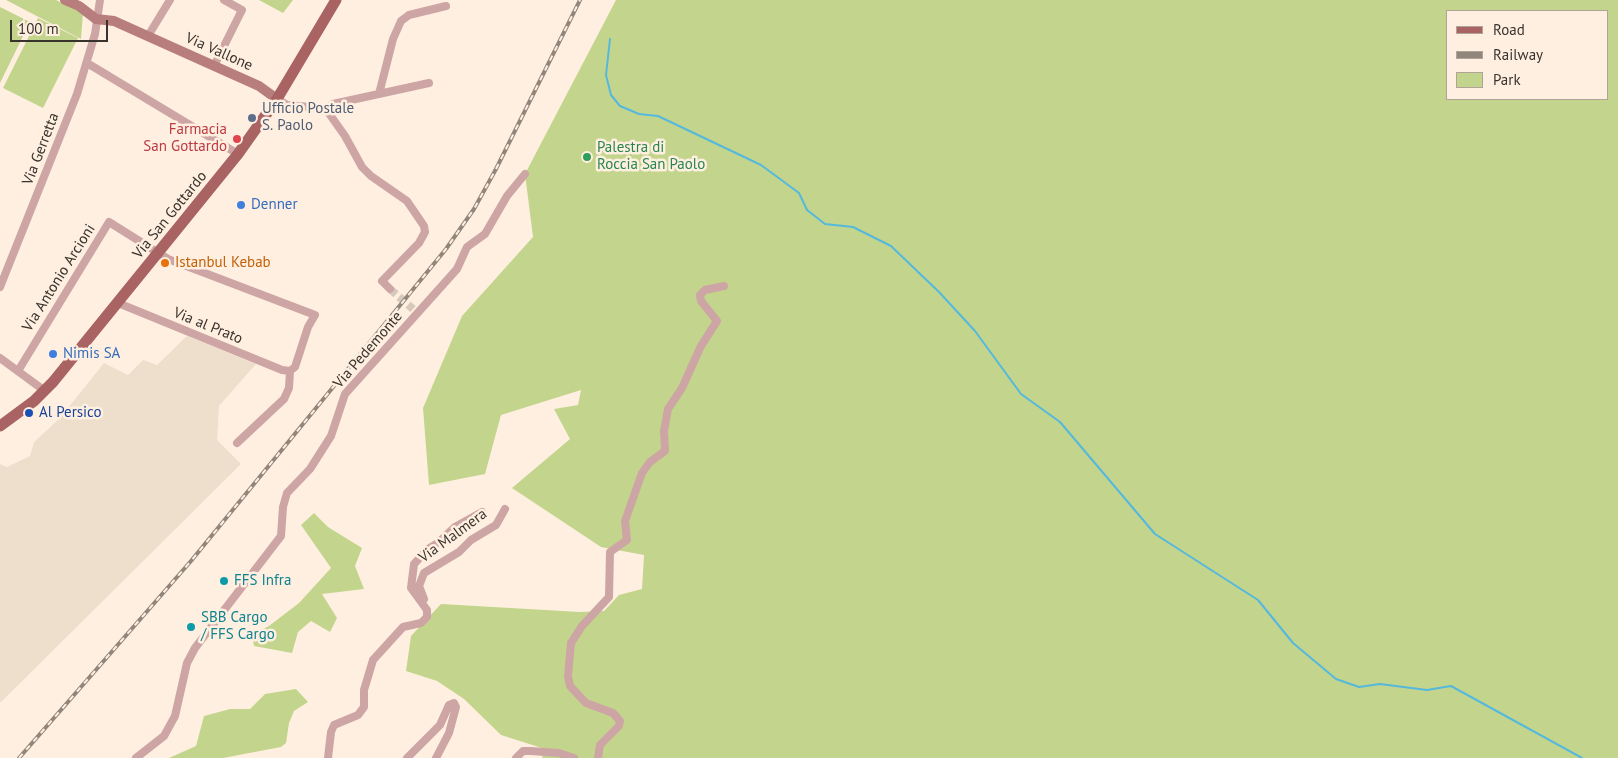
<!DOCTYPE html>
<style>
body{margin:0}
#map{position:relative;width:1618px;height:758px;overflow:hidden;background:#ffefe0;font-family:"PT Sans",sans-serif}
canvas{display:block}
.legend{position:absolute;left:1446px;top:10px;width:162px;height:90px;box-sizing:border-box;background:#ffefe0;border:1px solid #b0a498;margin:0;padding:6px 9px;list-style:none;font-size:15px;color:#39332d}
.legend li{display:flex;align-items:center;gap:10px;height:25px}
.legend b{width:25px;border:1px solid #b0a498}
.scale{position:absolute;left:10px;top:20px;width:98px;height:22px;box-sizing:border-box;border:2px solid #39332d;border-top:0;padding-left:6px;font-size:15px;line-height:18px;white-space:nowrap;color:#39332d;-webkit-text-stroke:4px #ffefe0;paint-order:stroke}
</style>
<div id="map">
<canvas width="1618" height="758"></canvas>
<ul class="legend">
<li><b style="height:6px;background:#a86362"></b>Road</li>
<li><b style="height:6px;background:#91867c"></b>Railway</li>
<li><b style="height:14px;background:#c3d58c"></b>Park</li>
</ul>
<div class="scale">100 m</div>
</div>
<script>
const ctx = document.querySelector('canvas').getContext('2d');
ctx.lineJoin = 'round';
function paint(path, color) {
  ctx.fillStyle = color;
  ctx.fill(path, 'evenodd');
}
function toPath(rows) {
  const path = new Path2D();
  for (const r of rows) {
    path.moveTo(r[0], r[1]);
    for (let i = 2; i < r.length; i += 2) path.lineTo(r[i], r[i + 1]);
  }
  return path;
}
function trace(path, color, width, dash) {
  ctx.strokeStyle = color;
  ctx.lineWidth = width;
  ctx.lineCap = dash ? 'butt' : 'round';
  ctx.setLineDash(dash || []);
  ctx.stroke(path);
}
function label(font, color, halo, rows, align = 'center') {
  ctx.font = font + ' "PT Sans",sans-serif';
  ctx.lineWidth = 5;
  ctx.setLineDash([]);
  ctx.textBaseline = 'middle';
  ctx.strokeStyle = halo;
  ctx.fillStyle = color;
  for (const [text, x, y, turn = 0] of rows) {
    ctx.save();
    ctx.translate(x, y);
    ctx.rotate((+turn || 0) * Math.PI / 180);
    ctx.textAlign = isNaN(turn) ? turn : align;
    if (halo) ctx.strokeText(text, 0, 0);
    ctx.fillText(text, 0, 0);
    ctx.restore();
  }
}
const industrial = toPath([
 [187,336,256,364,219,406,217,440,241,464,0,703,0,464,7,467,30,456,34,442,60,418,104,363,128,375,143,360,157,365]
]);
const green = toPath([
 [6,0,56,0,83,13,81,39],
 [259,0,293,0,283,13],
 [616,0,1618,0,1618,758,542,758,545,749,501,735,464,699,437,681,406,671,411,636,441,604,580,612,604,611,619,595,642,589,644,555,601,547,512,488,570,439,554,409,578,405,581,390,501,415,485,474,429,485,423,408,462,316,533,237,525,174],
 [1447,11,1607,11,1607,99,1447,99],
 [0,7,30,22,0,83],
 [38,18,78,38,43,108,3,88],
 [314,513,328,527,362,548,355,566,364,589,322,594,337,618,330,632,311,621,298,632,292,653,254,646,252,635,269,626,299,603,331,568,301,525],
 [296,689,308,702,294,711,289,723,286,743,281,747,223,758,169,758,196,746,204,716,230,709,250,709,265,694]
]);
const stream = toPath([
 [610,39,606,75,611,95,620,106,639,114,658,116,761,165,799,193,807,210,825,224,853,227,891,246,939,292,975,331,1021,394,1060,422,1155,534,1258,600,1293,643,1336,679,1359,687,1380,684,1427,690,1451,686,1582,758]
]);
const streetTunnel = toPath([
 [390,289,413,309]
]);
const street = toPath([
 [148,36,170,0],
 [87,63,238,154],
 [214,66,242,10,224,0],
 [379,94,393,39,401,21,409,15,446,6],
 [277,99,287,105,321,108,328,112,345,136,362,167,371,176,407,201,424,226,425,232,419,243,382,281,390,289],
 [326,110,333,104,429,83],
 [0,287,77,94,95,34,100,0],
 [118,303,282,370,290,371],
 [0,358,45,391],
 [18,371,109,222,168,259,315,315,308,327,295,367,290,371,289,388,284,399,237,443],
 [424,599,419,586,424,573,459,552,471,540,496,525,505,509],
 [136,758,164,736,175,716,187,663,195,648,281,536,283,507,287,493,310,469,331,436,345,394,457,269,467,247,485,234,507,196,525,174],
 [328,758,331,732,334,725,358,715,364,707,364,690,373,660,403,627,421,623,427,617,427,610,411,588,414,564,428,549,439,542,455,527,482,512],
 [407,758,440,725,449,705,454,703,456,707,449,733,436,758],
 [516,758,523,751,531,751,559,753,574,758],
 [598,758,600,745,619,726,620,721,613,713,586,703,570,686,568,676,571,643,582,626,609,597,610,552,627,540,625,521,642,473,650,462,665,451,664,431,668,409,682,388,701,346,717,321,701,301,700,295,705,290,724,286]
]);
const secondary = toPath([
 [65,0,79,6,96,19,114,21,259,86,277,99]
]);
const primary = toPath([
 [0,426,34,401,53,382,238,154,277,99,336,0]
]);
const rail = toPath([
 [19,758,191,561,446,249,474,209,496,169,580,0]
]);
const markers = [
 [252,118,5,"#5c6f8a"],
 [237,139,5,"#e0444e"],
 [587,157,5,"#2e9e5b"],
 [241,205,5,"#3f7fe0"],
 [165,263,5,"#e8710a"],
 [53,354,5,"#3f7fe0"],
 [29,413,5,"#1a4fb4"],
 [224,581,5,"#0f9aa8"],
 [191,627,5,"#0f9aa8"]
];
const streetNames = [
 ["Via Vallone",219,52,24],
 ["Via Gerretta",41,149,-69],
 ["Via San Gottardo",170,215,-51],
 ["Via Antonio Arcioni",59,278,-58],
 ["Via al Prato",208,326,22],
 ["Via Pedemonte",368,350,-49],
 ["Via Malmera",453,536,-36]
];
const serviceNames = [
 ["Ufficio Postale",262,109],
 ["S. Paolo",262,126]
];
const healthNames = [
 ["Farmacia",227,130],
 ["San Gottardo",227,147]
];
const leisureNames = [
 ["Palestra di",597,148],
 ["Roccia San Paolo",597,165]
];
const shopNames = [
 ["Denner",251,205],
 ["Nimis SA",63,354]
];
const foodNames = [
 ["Istanbul Kebab",175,263]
];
const transitNames = [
 ["Al Persico",39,413]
];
const cultureNames = [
 ["FFS Infra",234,581],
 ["SBB Cargo",201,618],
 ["/ FFS Cargo",201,635]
];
paint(industrial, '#eddfcc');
paint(green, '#c3d58c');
trace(stream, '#55b8dd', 2);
trace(streetTunnel, '#d7c9bc', 8, [8, 4]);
trace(street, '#cda5a4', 8);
trace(secondary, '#b87e7d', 10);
trace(primary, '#a86362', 11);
trace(rail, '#91867c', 4);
trace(rail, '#ffefe0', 2, [5.5]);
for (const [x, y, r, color] of markers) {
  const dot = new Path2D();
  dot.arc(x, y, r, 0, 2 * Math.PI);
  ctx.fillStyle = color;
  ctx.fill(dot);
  trace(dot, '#ffefe0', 2);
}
label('15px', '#39332d', '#ffefe0', streetNames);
label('15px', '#4e5e75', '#ffefe0', serviceNames, 'left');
label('15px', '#be3a42', '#ffefe0', healthNames, 'right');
label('15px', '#27864d', '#ffefe0', leisureNames, 'left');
label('15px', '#366cbe', '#ffefe0', shopNames, 'left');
label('15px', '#c56008', '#ffefe0', foodNames, 'left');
label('15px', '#164399', '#ffefe0', transitNames, 'left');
label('15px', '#0d838f', '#ffefe0', cultureNames, 'left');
</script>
